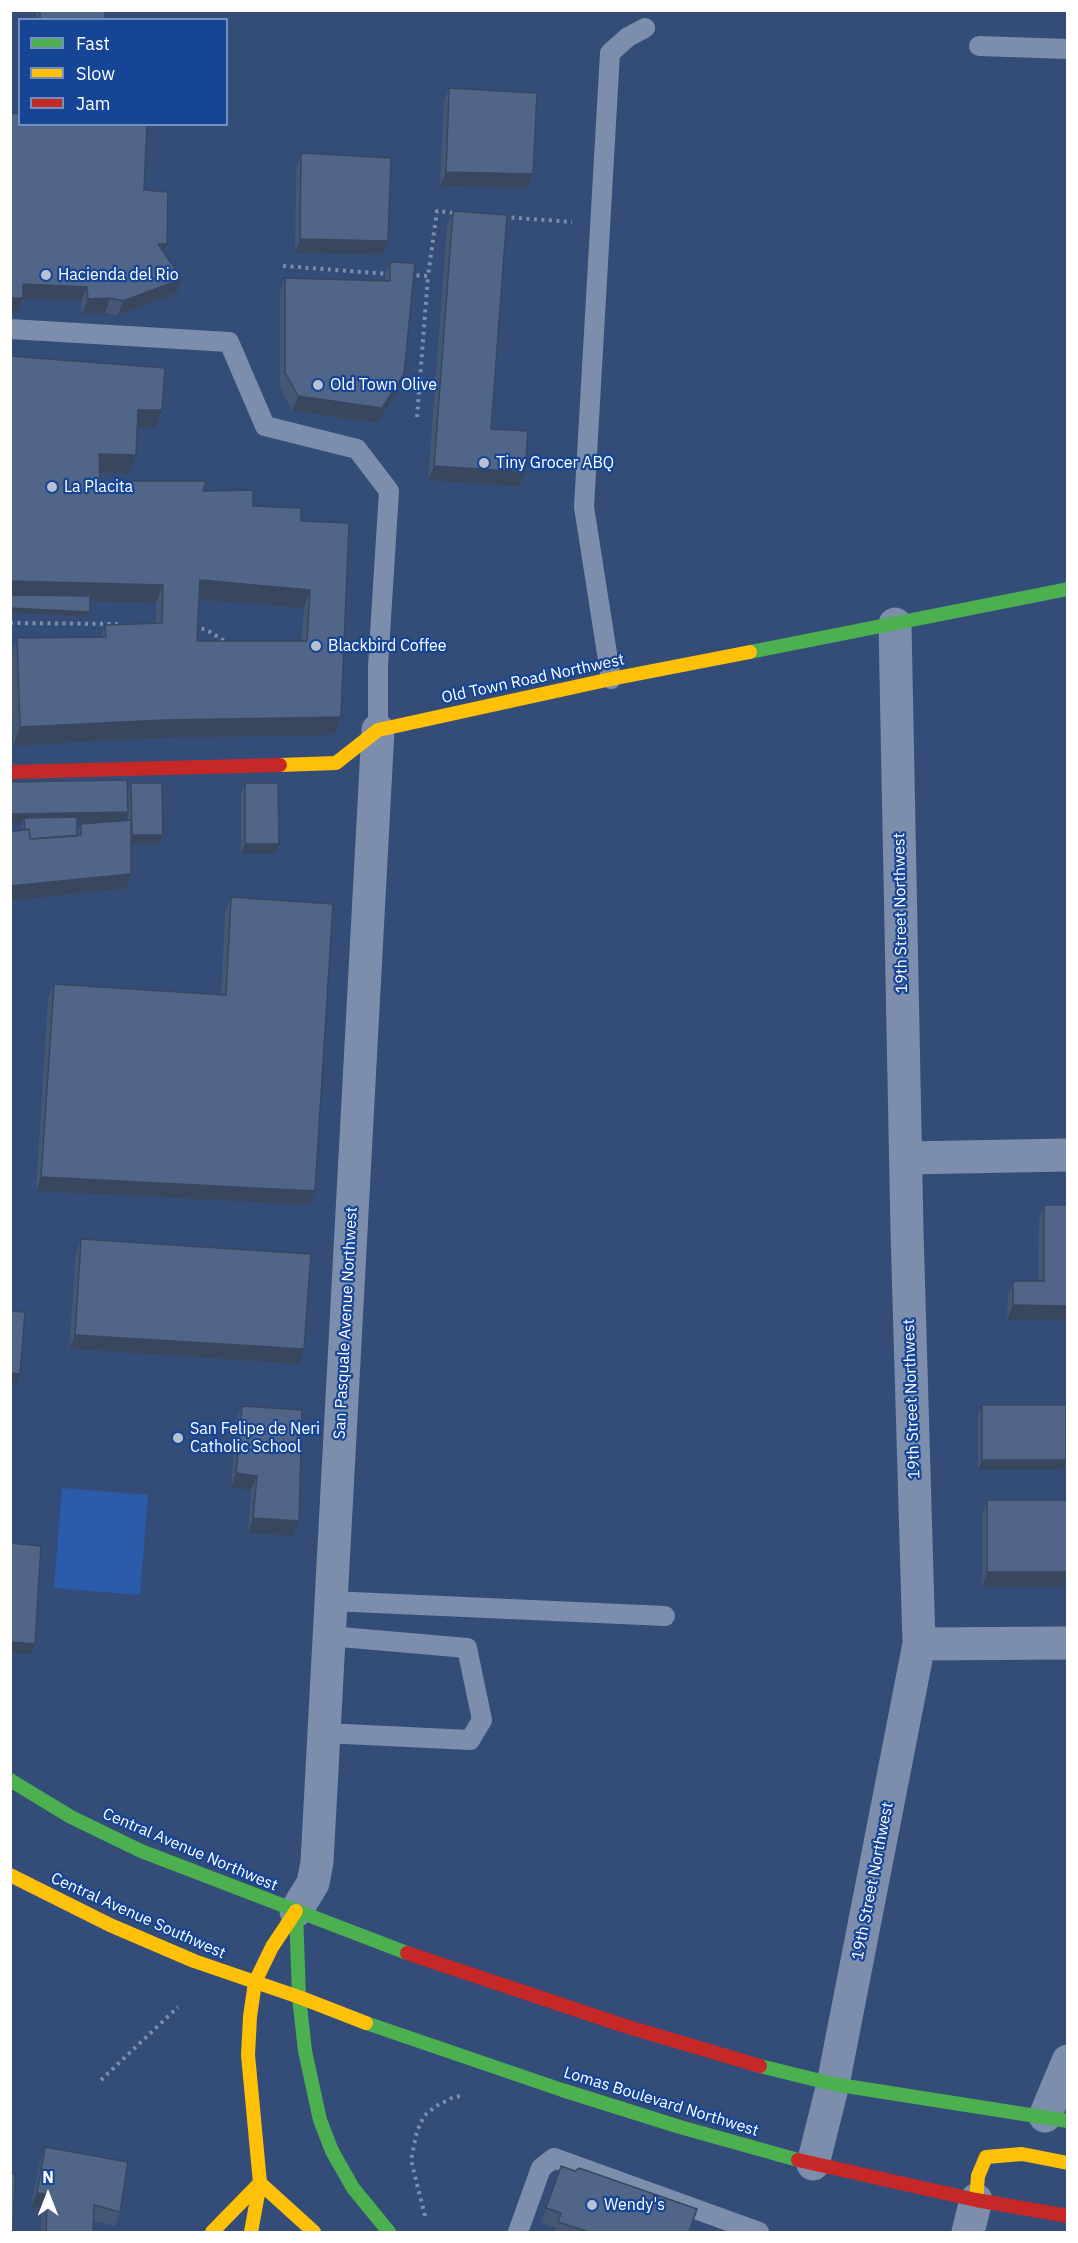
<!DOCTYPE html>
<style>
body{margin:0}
#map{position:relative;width:1078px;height:2243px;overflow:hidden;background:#334d78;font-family:"IBM Plex Sans",sans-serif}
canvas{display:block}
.frame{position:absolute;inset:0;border:12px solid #fff;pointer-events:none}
.legend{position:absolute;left:18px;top:18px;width:210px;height:108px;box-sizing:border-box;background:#164595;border:2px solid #738fbf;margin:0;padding:8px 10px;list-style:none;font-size:18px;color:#fff}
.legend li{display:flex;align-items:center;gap:12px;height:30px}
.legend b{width:30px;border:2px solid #738fbf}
.north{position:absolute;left:18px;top:2165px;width:60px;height:60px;-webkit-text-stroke:4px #164595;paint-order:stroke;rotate:0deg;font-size:16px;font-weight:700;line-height:24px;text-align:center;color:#fff}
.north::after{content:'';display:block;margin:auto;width:21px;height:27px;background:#fff;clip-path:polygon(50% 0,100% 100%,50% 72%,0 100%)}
</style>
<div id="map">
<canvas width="1078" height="2243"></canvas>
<div class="frame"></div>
<ul class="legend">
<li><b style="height:8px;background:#4caf50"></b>Fast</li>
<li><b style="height:8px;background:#ffc107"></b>Slow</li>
<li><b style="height:8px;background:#c62828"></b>Jam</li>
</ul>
<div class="north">N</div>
</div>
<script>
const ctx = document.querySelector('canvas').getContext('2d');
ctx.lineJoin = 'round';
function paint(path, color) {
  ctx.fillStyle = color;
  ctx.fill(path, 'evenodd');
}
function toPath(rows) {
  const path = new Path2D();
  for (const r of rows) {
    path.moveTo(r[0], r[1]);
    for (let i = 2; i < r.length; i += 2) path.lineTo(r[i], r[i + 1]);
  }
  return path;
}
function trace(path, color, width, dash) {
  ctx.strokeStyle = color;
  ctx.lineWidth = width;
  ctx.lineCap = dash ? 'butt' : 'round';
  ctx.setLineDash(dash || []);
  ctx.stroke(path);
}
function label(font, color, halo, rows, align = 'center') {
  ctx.font = font + ' "IBM Plex Sans",sans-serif';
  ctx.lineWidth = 4.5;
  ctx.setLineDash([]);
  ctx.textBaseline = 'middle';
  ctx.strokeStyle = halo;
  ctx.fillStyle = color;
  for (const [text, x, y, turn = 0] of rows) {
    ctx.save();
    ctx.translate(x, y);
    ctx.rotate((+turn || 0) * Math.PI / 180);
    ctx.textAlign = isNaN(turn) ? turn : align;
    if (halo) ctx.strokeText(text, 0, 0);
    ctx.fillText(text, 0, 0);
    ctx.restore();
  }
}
const green = toPath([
 [62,1488,148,1495,140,1595,54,1588]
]);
const path = toPath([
 [802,11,802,10],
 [504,217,572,222],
 [283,266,389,274],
 [409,275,428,276,437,211,455,213],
 [417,417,428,276],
 [10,623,121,624],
 [194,628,205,629,228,643],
 [101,2080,178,2007],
 [425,2216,411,2160,417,2131,424,2116,436,2106,452,2098,464,2095]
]);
const lane = toPath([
 [979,46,1068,49],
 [10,329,229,342,265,426,357,449,389,491,378,666,378,730],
 [611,679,584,507,610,53,628,37,645,28],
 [331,1601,665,1616],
 [324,1733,470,1740,482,1720,467,1648,329,1636],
 [518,2232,541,2168,554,2158,759,2232]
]);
const street = toPath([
 [906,1158,1068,1155],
 [919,1644,1068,1643],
 [296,1911,313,1883,317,1862,378,730],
 [1045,2116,1068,2061],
 [813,2164,833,2084,919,1644,907,1231,895,624],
 [968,2232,976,2200]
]);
const fast = toPath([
 [750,652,1068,589],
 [10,1780,71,1817,141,1851,407,1953],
 [296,1911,299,1997,305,2051,320,2120,332,2151,353,2188,389,2232],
 [366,2023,562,2090,680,2127,798,2160],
 [760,2066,833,2084,1068,2121]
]);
const slow = toPath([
 [280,765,336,763,378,730,611,679,750,652],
 [10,1875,110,1925,194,1961,299,1997,366,2023],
 [296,1911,272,1947,255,1982,250,2017,248,2055,260,2183,314,2232],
 [976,2200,978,2176,986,2157,1022,2154,1068,2163],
 [212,2232,260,2183],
 [251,2232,260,2183]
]);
const jam = toPath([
 [10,772,280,765],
 [407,1953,625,2026,760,2066],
 [798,2160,976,2200,1068,2216]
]);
const wall = toPath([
 [36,10,105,10,105,20,36,20],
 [449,88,533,174,528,189,440,186,444,102],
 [10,113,144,190,167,244,164,253,177,293,118,315,105,313,82,314,81,301,23,299,18,312,10,312],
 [301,153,383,255,295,253,296,168],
 [453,211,491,429,525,472,520,487,428,480,447,226],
 [390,262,404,374,399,389,377,423,292,411,280,387,280,292,285,278,385,281,385,276],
 [10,356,155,428,137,428,130,474,100,472,100,481,203,491,301,521,334,735,158,738,13,746,11,657,17,638,101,637,105,625,156,623,156,603,90,602,88,617,10,613],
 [199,599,304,608,301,641,197,641],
 [10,782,125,820,128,820,128,793,131,783,163,835,160,845,131,845,126,888,10,901,10,832,23,830,22,823,10,824],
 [77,822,104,822,81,824,77,833],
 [245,783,279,844,275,854,241,854,241,793],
 [231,897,315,1191,310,1205,36,1191,48,998,54,984,221,995,225,912],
 [1044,1205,1068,1205,1068,1320,1007,1320,1008,1295,1013,1281,1038,1281,1039,1220],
 [81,1239,304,1349,299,1364,69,1349,76,1253],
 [982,1405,1066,1460,1062,1470,978,1470,978,1415],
 [242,1406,293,1536,248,1533,251,1490,231,1488,236,1420],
 [987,1500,1067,1572,1062,1587,982,1587,982,1514],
 [45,2147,120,2212,115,2226,93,2221,93,2232,41,2232,42,2209,31,2207,40,2162],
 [561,2166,689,2232,554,2232,556,2228,541,2223]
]);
const shadedWall = toPath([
 [446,172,533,174,528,189,440,186],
 [300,239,388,241,383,255,295,253],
 [158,244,167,244,162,258],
 [182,279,177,293,118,315,123,301],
 [23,284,87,287,81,301,23,299,18,312,10,312,10,303,12,298],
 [110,298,105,313,82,314,88,299],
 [404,374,399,389,377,423,292,411,298,396],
 [138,410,162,410,155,428,131,428],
 [99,454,136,455,130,474,93,472],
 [434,466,525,472,520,487,428,480],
 [200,580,310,590,304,608,193,599],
 [10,581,163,585,156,603,10,600],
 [10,608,90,612,88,617,10,613],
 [341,717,334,735,158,738,13,746,20,727,165,720],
 [128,812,124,822,24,823,24,818,22,823,10,824,10,814],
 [132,835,163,835,160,845,128,845],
 [245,844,279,844,275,854,241,854],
 [131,874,126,888,10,901,10,886],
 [41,1177,315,1191,310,1205,36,1191],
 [1013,1305,1068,1306,1068,1320,1007,1320],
 [75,1335,304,1349,299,1364,69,1349],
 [10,1373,20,1374,16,1384,10,1383],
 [982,1460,1066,1460,1062,1470,978,1470],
 [236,1473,257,1476,251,1490,231,1488],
 [253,1518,299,1521,293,1536,248,1533],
 [987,1572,1067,1572,1062,1587,982,1587],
 [10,1642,35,1644,32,1654,10,1653],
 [37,2193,47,2194,42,2209,31,2207]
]);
const building = toPath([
 [40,10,105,10,105,20,40,20,40,10],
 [449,88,537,93,533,174,446,172,449,88],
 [10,113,20,114,20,124,147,124,144,190,168,192,167,244,158,244,182,279,123,301,110,298,88,299,87,287,23,284,23,298,12,298,10,295,10,113],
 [301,153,391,158,388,241,300,239,301,153],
 [453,211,507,215,491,429,528,431,525,472,434,466,453,211],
 [390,262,415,263,404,374,382,408,298,396,285,372,285,278,390,281,390,262],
 [10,356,165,368,162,410,138,410,136,455,99,454,100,481,206,481,203,491,253,490,253,506,301,508,301,521,349,523,341,717,165,720,20,727,17,638,106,637,105,625,162,623,163,585,10,581,10,356],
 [200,580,310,590,307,641,197,641,200,580],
 [10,595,90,596,90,612,10,608,10,595],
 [127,780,128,812,10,814,10,782,127,780],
 [131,783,162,783,163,835,132,835,131,783],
 [245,783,278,783,279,844,245,844,245,783],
 [77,817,77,836,30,839,29,829,25,830,24,818,77,817],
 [131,820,131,874,10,886,10,832,29,829,30,839,81,835,81,824,131,820],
 [231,897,333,904,315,1191,41,1177,54,984,226,995,231,897],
 [1044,1205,1068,1205,1068,1306,1013,1305,1013,1281,1044,1281,1044,1205],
 [81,1239,311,1254,304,1349,75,1335,81,1239],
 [10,1311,25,1312,20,1374,10,1373,10,1311],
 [982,1405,1066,1405,1066,1460,982,1460,982,1405],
 [242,1406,302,1410,299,1521,253,1518,257,1476,236,1473,242,1406],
 [987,1500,1068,1500,1067,1572,987,1572,987,1500],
 [10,1543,41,1546,35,1644,10,1642,10,1543],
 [45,2147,128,2162,120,2212,94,2205,93,2232,46,2232,47,2194,37,2193,45,2147],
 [561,2166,575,2171,579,2168,697,2209,689,2232,589,2232,558,2222,561,2213,546,2208,561,2166],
 [10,2174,15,2174,13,2230,10,2230,10,2174]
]);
const markers = [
 [46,275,6,"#b8c1d0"],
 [318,385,6,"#b8c1d0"],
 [484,463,6,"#b8c1d0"],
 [52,487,6,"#b8c1d0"],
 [316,646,6,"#b8c1d0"],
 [178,1438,6,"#b8c1d0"],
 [592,2205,6,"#b8c1d0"]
];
const poiNames = [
 ["Hacienda del Rio",58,275],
 ["Old Town Olive",330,385],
 ["Tiny Grocer ABQ",496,463],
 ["La Placita",64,487],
 ["Blackbird Coffee",328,646],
 ["San Felipe de Neri",190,1429],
 ["Catholic School",190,1447],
 ["Wendy's",604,2205]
];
const streetNames = [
 ["Old Town Road Northwest",533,679,-12],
 ["19th Street Northwest",901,913,-91],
 ["San Pasquale Avenue Northwest",346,1323,-87],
 ["19th Street Northwest",912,1399,-92],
 ["Central Avenue Northwest",190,1850,23],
 ["19th Street Northwest",873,1881,-79],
 ["Central Avenue Southwest",138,1916,24],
 ["Lomas Boulevard Northwest",661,2102,17]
];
paint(green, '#2a5cab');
trace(path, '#7c8eab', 4, [3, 4.5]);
trace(lane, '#7c8eab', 20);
trace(street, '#7c8eab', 33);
trace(fast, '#4caf50', 14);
trace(slow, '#ffc107', 14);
trace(jam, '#c62828', 14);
paint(wall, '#455774');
paint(shadedWall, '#38475e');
paint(building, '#506587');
trace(building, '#38475e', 1.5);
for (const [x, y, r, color] of markers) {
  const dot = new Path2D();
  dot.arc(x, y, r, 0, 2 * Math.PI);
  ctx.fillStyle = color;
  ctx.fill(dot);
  trace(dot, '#164595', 2);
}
label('16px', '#fff', '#164595', poiNames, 'left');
label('16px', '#fff', '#164595', streetNames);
</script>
